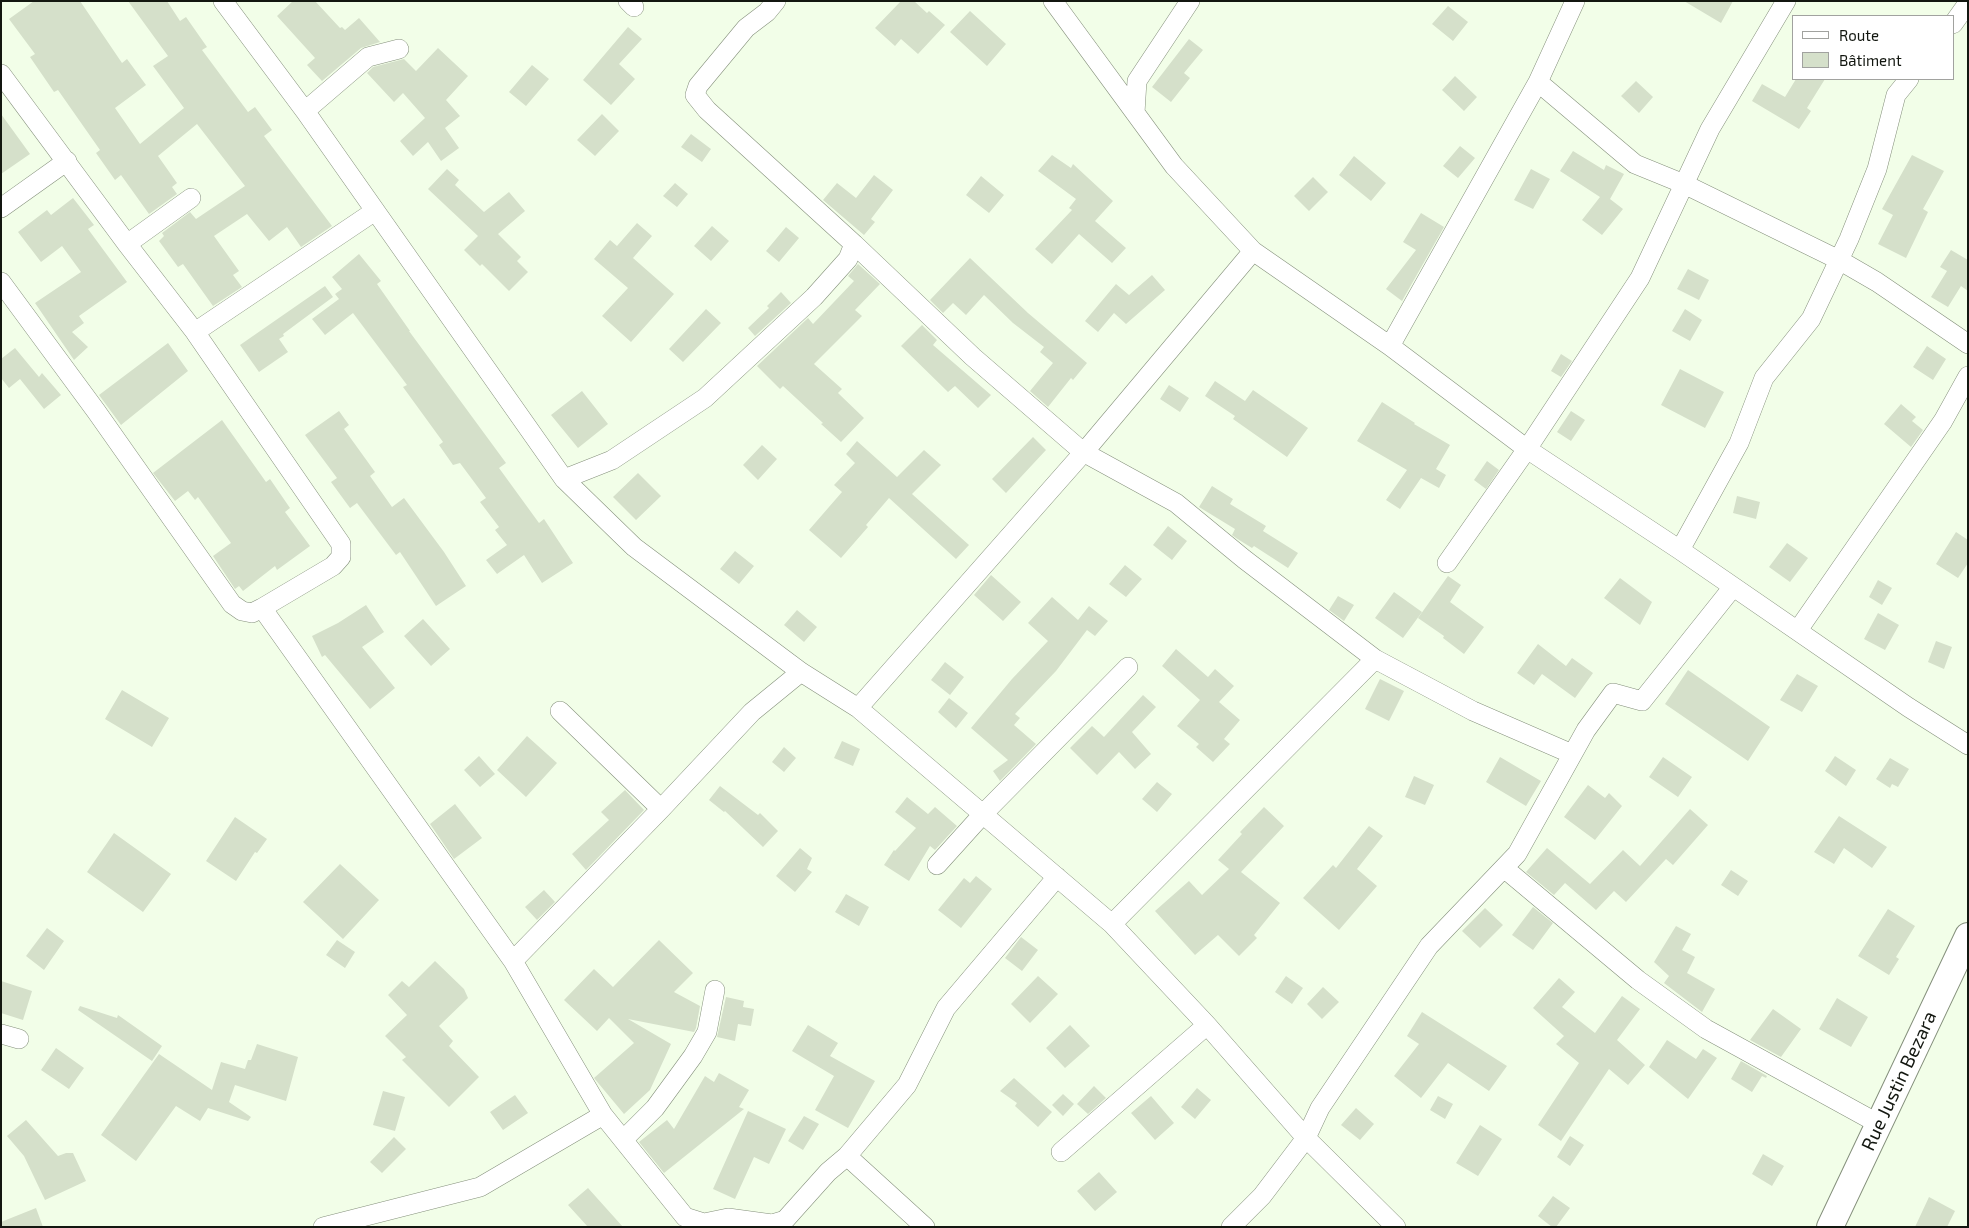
<!DOCTYPE html>
<meta charset="utf-8">
<style>
body{margin:0}
#map{position:relative;width:1969px;height:1228px;overflow:hidden;background:#f2fee8;font-family:"Exo 2",sans-serif}
canvas{display:block}
.frame{position:absolute;inset:0;border:2px solid #131710;pointer-events:none}
.legend{position:absolute;left:1792px;top:15px;width:162px;height:65px;box-sizing:border-box;background:#fff;border:1px solid #a1a29f;margin:0;padding:6px 9px;list-style:none;font-size:15px;color:#131710}
.legend li{display:flex;align-items:center;gap:10px;height:25px}
.legend b{width:25px;border:1px solid #a1a29f}
</style>
<div id="map">
<canvas width="1969" height="1228"></canvas>
<div class="frame"></div>
<ul class="legend">
<li><b style="height:6px;background:#fff"></b>Route</li>
<li><b style="height:14px;background:#d5e0ca"></b>Bâtiment</li>
</ul>
</div>
<script>
const ctx = document.querySelector('canvas').getContext('2d');
ctx.lineJoin = 'round';
function paint(path, color) {
  ctx.fillStyle = color;
  ctx.fill(path, 'evenodd');
}
function toPath(rows) {
  const path = new Path2D();
  for (const r of rows) {
    path.moveTo(r[0], r[1]);
    for (let i = 2; i < r.length; i += 2) path.lineTo(r[i], r[i + 1]);
  }
  return path;
}
function trace(path, color, width, dash) {
  ctx.strokeStyle = color;
  ctx.lineWidth = width;
  ctx.lineCap = dash ? 'butt' : 'round';
  ctx.setLineDash(dash || []);
  ctx.stroke(path);
}
function label(font, color, halo, rows, align = 'center') {
  ctx.font = font + ' "Exo 2",sans-serif';
  ctx.lineWidth = 4;
  ctx.setLineDash([]);
  ctx.textBaseline = 'middle';
  ctx.strokeStyle = halo;
  ctx.fillStyle = color;
  for (const [text, x, y, turn = 0] of rows) {
    ctx.save();
    ctx.translate(x, y);
    ctx.rotate((+turn || 0) * Math.PI / 180);
    ctx.textAlign = isNaN(turn) ? turn : align;
    if (halo) ctx.strokeText(text, 0, 0);
    ctx.fillText(text, 0, 0);
    ctx.restore();
  }
}
const building = toPath([
 [34,1,80,1,122,63,127,59,146,85,115,108,140,144,184,108,153,66,168,56,128,1,167,1,180,21,186,17,207,47,202,50,248,112,255,107,272,130,264,136,332,226,301,247,287,227,269,241,247,214,214,236,239,271,233,275,242,287,213,306,183,264,178,267,159,241,164,236,162,233,190,212,196,219,245,186,197,124,158,156,177,183,172,187,177,194,149,214,121,175,115,180,96,153,100,150,58,90,54,92,30,57,35,54,9,19],
 [293,1,315,1,340,28,342,27,345,30,359,18,380,42,361,48,322,81,307,65,315,58,277,16],
 [901,1,914,1,927,13,929,11,945,25,918,54,901,39,895,46,875,28],
 [1684,1,1733,1,1721,23],
 [1448,6,1468,22,1453,41,1432,24],
 [970,11,1006,44,987,66,950,32],
 [628,27,642,39,619,64,635,79,611,105,583,80],
 [1189,39,1203,50,1184,73,1190,78,1171,102,1152,87],
 [438,48,468,76,446,100,460,116,445,128,459,148,441,161,428,142,413,156,400,141,425,118,403,93,394,102,367,73,373,67,404,59,416,71],
 [532,65,549,79,526,106,509,92],
 [1455,76,1477,97,1464,111,1442,90],
 [1796,79,1825,79,1807,108,1811,111,1799,129,1752,101,1762,84,1785,97],
 [1636,81,1653,97,1639,113,1621,96],
 [1,114,30,154,1,174],
 [602,114,619,131,595,156,577,140],
 [691,134,711,149,702,162,681,147],
 [1460,146,1475,158,1458,178,1443,166],
 [1573,151,1604,170,1606,165,1624,174,1610,199,1623,209,1602,235,1582,220,1600,197,1560,171],
 [1052,155,1071,168,1073,164,1113,201,1095,221,1126,248,1112,263,1079,234,1052,264,1035,249,1072,210,1069,208,1076,199,1038,171],
 [1912,155,1944,171,1923,209,1928,212,1906,258,1878,244,1893,215,1882,209],
 [1354,156,1386,183,1371,201,1339,175],
 [447,169,459,180,455,185,484,212,509,192,525,211,498,234,521,257,517,261,528,272,509,291,482,264,480,266,464,250,478,236,428,189],
 [1531,169,1550,179,1533,209,1514,200],
 [874,175,893,190,871,219,875,222,864,235,823,200,837,183,856,198],
 [981,176,1004,195,989,213,966,195],
 [1313,177,1328,192,1309,211,1294,196],
 [675,183,688,194,677,207,663,196],
 [73,198,94,225,88,229,127,282,79,316,84,323,72,332,88,347,74,360,35,303,81,272,62,246,41,262,18,232,47,210,51,215],
 [1421,213,1444,227,1402,301,1386,289,1416,250,1403,242],
 [637,223,652,236,633,258,674,294,631,342,602,316,628,288,594,259,610,240,617,246],
 [712,226,729,241,711,261,694,246],
 [786,227,799,238,779,262,766,251],
 [1951,250,1968,260,1968,291,1961,286,1948,307,1931,297,1947,271,1940,267],
 [359,254,381,281,377,284,410,331,409,331,506,463,499,468,539,523,544,519,573,563,542,583,524,555,497,574,486,560,507,545,495,530,499,527,480,502,486,498,460,463,453,465,439,445,443,442,403,387,407,385,353,313,325,335,312,319,339,299,335,294,342,289,332,277],
 [970,258,1028,313,1087,363,1073,380,1071,378,1048,407,1030,391,1053,363,1040,352,1044,347,1013,323,984,295,966,315,953,303,943,313,930,300],
 [858,264,880,284,855,310,862,316,814,364,842,389,838,393,864,418,841,442,821,424,823,423,783,386,780,389,757,366,808,318,813,324,854,281,848,276],
 [1688,269,1709,280,1699,300,1677,289],
 [1152,275,1165,290,1126,324,1114,313,1098,332,1085,321,1116,284,1129,295],
 [325,286,333,297,283,334,284,336,279,339,288,352,259,372,240,345],
 [781,292,791,303,755,336,748,328,769,308,767,306],
 [706,309,721,323,683,362,669,349],
 [1685,309,1702,320,1690,341,1672,331],
 [922,325,937,340,933,345,991,395,978,408,955,386,948,392,901,346],
 [168,343,188,371,121,425,99,395],
 [1927,346,1946,359,1933,380,1913,367],
 [15,348,39,377,42,373,61,395,44,409,20,379,9,388,1,378,1,359],
 [1561,354,1572,361,1561,377,1551,371],
 [1680,369,1724,392,1705,428,1661,405],
 [1215,381,1245,401,1253,390,1308,428,1287,457,1233,419,1235,416,1205,396],
 [1169,385,1189,398,1180,412,1160,399],
 [582,391,608,424,578,448,551,415],
 [1382,402,1415,423,1414,424,1450,445,1436,469,1446,475,1439,488,1421,478,1400,509,1386,500,1407,470,1357,441],
 [1901,404,1916,417,1912,421,1923,430,1911,447,1884,424],
 [339,411,349,425,344,429,375,472,370,476,392,507,404,498,444,552,466,586,436,606,400,552,396,555,357,503,350,508,331,482,337,478,305,435],
 [1571,411,1585,420,1571,441,1557,432],
 [222,420,266,482,270,479,290,508,285,512,310,546,277,570,275,566,243,591,239,586,235,589,213,556,231,543,198,497,195,500,188,491,175,501,153,473],
 [1033,437,1046,450,1006,493,992,479],
 [857,441,897,477,924,450,941,465,912,494,969,545,956,559,889,498,866,525,868,527,841,558,809,530,842,492,834,485,855,463,846,454],
 [762,445,777,459,758,480,743,465],
 [1487,461,1499,470,1486,489,1474,480],
 [638,473,661,496,636,520,613,497],
 [1212,486,1233,499,1230,504,1266,526,1263,531,1298,553,1288,568,1254,546,1252,548,1236,538,1232,535,1235,529,1199,507],
 [1737,496,1760,502,1756,519,1733,513],
 [1168,526,1187,541,1172,560,1153,545],
 [1956,532,1968,540,1968,563,1958,578,1936,564],
 [1787,543,1808,558,1790,582,1769,567],
 [735,551,754,566,739,584,720,569],
 [1125,565,1142,579,1126,597,1109,584],
 [991,575,1021,602,1003,621,974,595],
 [1448,576,1461,585,1450,602,1484,627,1464,654,1443,638,1444,636,1418,618],
 [1620,578,1652,602,1640,625,1604,598],
 [1878,580,1892,588,1882,605,1869,597],
 [1394,592,1422,612,1403,638,1375,618],
 [1338,596,1354,605,1344,621,1329,610],
 [1052,597,1078,620,1089,606,1108,621,1095,636,1087,630,1056,671,1015,714,1020,718,1014,725,1036,744,1000,781,993,771,1008,760,971,728,1012,679,1048,641,1028,623],
 [366,605,384,632,362,647,395,688,370,709,325,655,322,657,312,636,338,623],
 [797,610,817,627,804,642,784,625],
 [1878,613,1899,625,1885,650,1864,639],
 [423,619,450,649,431,666,404,636],
 [1936,641,1952,647,1944,669,1928,662],
 [1538,644,1566,666,1572,658,1593,673,1575,698,1542,674,1534,685,1517,673],
 [1176,649,1208,677,1215,669,1234,686,1219,702,1240,720,1224,739,1230,744,1213,762,1196,747,1199,744,1177,726,1200,700,1162,666],
 [945,662,964,677,950,695,931,680],
 [1688,670,1770,727,1748,761,1665,704],
 [1797,674,1818,686,1802,712,1780,700],
 [1380,679,1404,691,1389,721,1365,709],
 [122,690,169,718,152,747,105,719],
 [1143,695,1156,707,1132,732,1151,754,1135,769,1119,752,1097,775,1070,748,1092,726,1104,737],
 [949,698,968,713,956,728,938,712],
 [527,736,557,763,526,797,497,770],
 [842,741,860,749,853,766,834,758],
 [784,747,796,758,784,772,772,762],
 [479,756,495,774,480,787,464,770],
 [1835,756,1856,770,1846,786,1825,771],
 [1500,757,1541,781,1526,806,1486,782],
 [1663,757,1692,777,1678,797,1649,777],
 [1890,758,1909,769,1898,787,1892,784,1890,788,1876,779],
 [1414,776,1434,785,1425,805,1405,797],
 [1157,782,1172,794,1157,812,1142,799],
 [1588,785,1605,798,1609,793,1622,806,1595,840,1564,817],
 [720,786,758,815,760,813,778,831,763,847,725,811,724,812,709,800],
 [625,790,644,810,586,870,572,854,609,820,601,812],
 [907,797,928,814,935,807,957,826,935,850,930,846,909,881,884,865,894,850,895,851,916,828,895,812],
 [455,804,482,838,454,859,430,824],
 [1264,807,1284,826,1241,872,1280,903,1254,935,1257,938,1239,956,1218,935,1195,955,1155,911,1189,881,1202,895,1229,869,1218,860,1242,834,1240,832],
 [1690,809,1708,825,1673,865,1666,859,1626,902,1614,891,1596,910,1565,883,1554,895,1526,872,1547,848,1590,884,1623,850,1640,866],
 [1839,816,1887,847,1872,868,1844,848,1834,864,1814,852],
 [235,817,267,839,257,853,255,852,236,881,206,861],
 [1369,826,1383,836,1357,869,1377,886,1339,930,1303,898,1333,865,1336,868],
 [114,833,171,874,143,912,87,872],
 [800,848,812,858,807,869,812,872,795,892,776,876],
 [340,864,379,900,343,939,303,902],
 [1731,870,1748,881,1738,896,1721,885],
 [976,876,992,889,961,928,938,910,964,878,970,883],
 [544,890,555,902,537,920,525,907],
 [846,894,869,907,859,926,835,912],
 [1533,907,1553,923,1533,950,1512,935],
 [1485,908,1503,925,1480,948,1462,931],
 [1888,909,1915,926,1896,957,1899,959,1889,975,1858,956],
 [1676,926,1691,934,1682,950,1695,957,1687,973,1715,989,1702,1012,1664,983,1669,976,1654,962],
 [47,928,64,941,44,970,26,956],
 [1021,937,1038,950,1022,971,1005,958],
 [337,940,355,952,345,968,326,955],
 [659,940,693,973,674,992,700,1006,696,1028,694,1032,628,1019,671,1044,650,1090,624,1114,594,1078,634,1043,609,1018,597,1031,564,1000,594,969,613,987],
 [435,961,464,989,468,998,439,1026,453,1041,449,1046,479,1077,449,1107,402,1060,406,1057,385,1036,407,1015,388,995,402,981,409,987],
 [1038,976,1058,994,1030,1023,1011,1004],
 [1286,976,1303,988,1292,1004,1275,992],
 [1559,978,1575,992,1562,1007,1595,1033,1622,996,1640,1009,1617,1040,1645,1065,1628,1085,1609,1069,1561,1141,1538,1125,1579,1063,1556,1044,1564,1036,1533,1008],
 [1,981,32,991,23,1020,1,1013],
 [1323,987,1339,1002,1322,1019,1307,1004],
 [726,997,744,1001,743,1007,754,1009,751,1026,738,1024,735,1041,717,1037],
 [1837,998,1868,1017,1851,1047,1819,1029],
 [80,1006,117,1018,118,1015,162,1046,152,1061,78,1010],
 [1773,1009,1801,1029,1781,1057,1750,1040],
 [1422,1012,1507,1066,1489,1091,1448,1063,1421,1098,1394,1076,1419,1044,1407,1036],
 [808,1025,838,1043,830,1056,875,1081,848,1128,815,1110,834,1076,792,1051],
 [1070,1025,1090,1046,1065,1068,1046,1048],
 [1667,1040,1696,1059,1703,1049,1717,1058,1688,1099,1649,1067],
 [257,1044,298,1057,286,1101,235,1085,229,1102,251,1117,248,1121,208,1108,200,1121,176,1106,136,1161,101,1135,159,1054,212,1090,221,1062,245,1069,248,1060,251,1060],
 [56,1048,84,1068,69,1089,41,1070],
 [1741,1061,1767,1076,1766,1078,1762,1076,1752,1092,1731,1079],
 [719,1073,749,1090,739,1107,744,1109,664,1173,639,1142,667,1120,674,1129,705,1076,714,1082],
 [1014,1078,1052,1112,1038,1127,1015,1106,1017,1103,1000,1091],
 [1094,1086,1106,1098,1088,1114,1077,1104],
 [1197,1088,1211,1100,1195,1119,1181,1107],
 [383,1091,405,1097,395,1131,373,1125],
 [1063,1094,1074,1104,1063,1116,1052,1105],
 [515,1095,528,1113,503,1130,490,1112],
 [1151,1096,1174,1123,1155,1140,1131,1113],
 [1438,1096,1453,1104,1445,1119,1430,1110],
 [1356,1108,1374,1124,1360,1140,1341,1125],
 [748,1111,786,1129,769,1164,754,1157,735,1199,713,1189],
 [804,1116,819,1124,803,1150,788,1141],
 [26,1120,58,1156,66,1153,73,1153,86,1181,45,1200,24,1156,7,1136],
 [1480,1125,1502,1139,1478,1176,1456,1163],
 [1570,1136,1584,1145,1570,1166,1557,1157],
 [394,1137,406,1149,382,1173,370,1162],
 [1763,1154,1784,1166,1772,1186,1752,1174],
 [1099,1172,1117,1192,1095,1211,1077,1191],
 [588,1188,623,1227,588,1227,568,1205],
 [1553,1196,1570,1208,1556,1227,1552,1227,1538,1216],
 [1929,1197,1955,1211,1947,1227,1915,1227],
 [36,1208,43,1227,1,1227,1,1222]
]);
const street = toPath([
 [223,1,305,111,564,479,634,547,801,672,858,708,1112,924,1207,1025,1306,1138,1396,1227],
 [628,1,634,7],
 [1053,1,1174,166,1253,251,1390,346,1527,449,1680,550,1908,707,1968,745],
 [1953,24,1968,3],
 [1,74,127,244,195,332,341,544,341,557,333,566,262,608,513,961,603,1115,685,1217,704,1223,728,1218,772,1224,785,1220,828,1172,847,1156,907,1085,946,1008,1057,877],
 [1538,82,1635,164,1684,184,1839,260,1877,282,1968,344],
 [305,111,368,57,399,49],
 [1135,113,1137,81,1190,1],
 [1,208,67,161],
 [127,244,191,198],
 [854,244,973,357,1083,452,1176,503,1244,559,1375,659,1473,711,1572,754],
 [1,282,96,411,232,604,242,611,252,613,262,608],
 [195,332,375,211],
 [1390,346,1538,82,1575,1],
 [564,479,612,460,705,398,814,297,848,259,854,244,707,110,695,95,698,86,746,28,767,12,776,1],
 [1680,550,1739,443,1764,378,1811,319,1849,239,1877,169,1896,95,1909,79],
 [1447,563,1527,449,1640,278,1710,129,1786,1],
 [1798,630,1943,421,1968,376],
 [858,708,1090,445,1253,251],
 [560,711,661,809],
 [937,865,983,814,1128,667],
 [1504,868,1638,980,1706,1029,1879,1124],
 [1112,924,1375,659],
 [513,961,661,809,752,712,801,672],
 [1,1034,19,1039],
 [623,1140,655,1108,693,1056,707,1032,715,990],
 [1061,1152,1207,1025],
 [847,1156,925,1227],
 [323,1227,480,1187,603,1115],
 [1231,1227,1262,1196,1306,1138,1320,1108,1429,946,1517,854,1586,730,1613,693,1642,701,1733,587]
]);
const secondary = toPath([
 [1830,1227,1968,936]
]);
const streetNames = [
 ["Rue Justin Bezara",1899,1081,-65]
];
paint(building, '#d5e0ca');
trace(street, '#85907c', 20);
trace(secondary, '#85907c', 28);
trace(street, '#fff', 19);
trace(secondary, '#fff', 26);
label('19px', '#131710', '#fff', streetNames);
</script>
